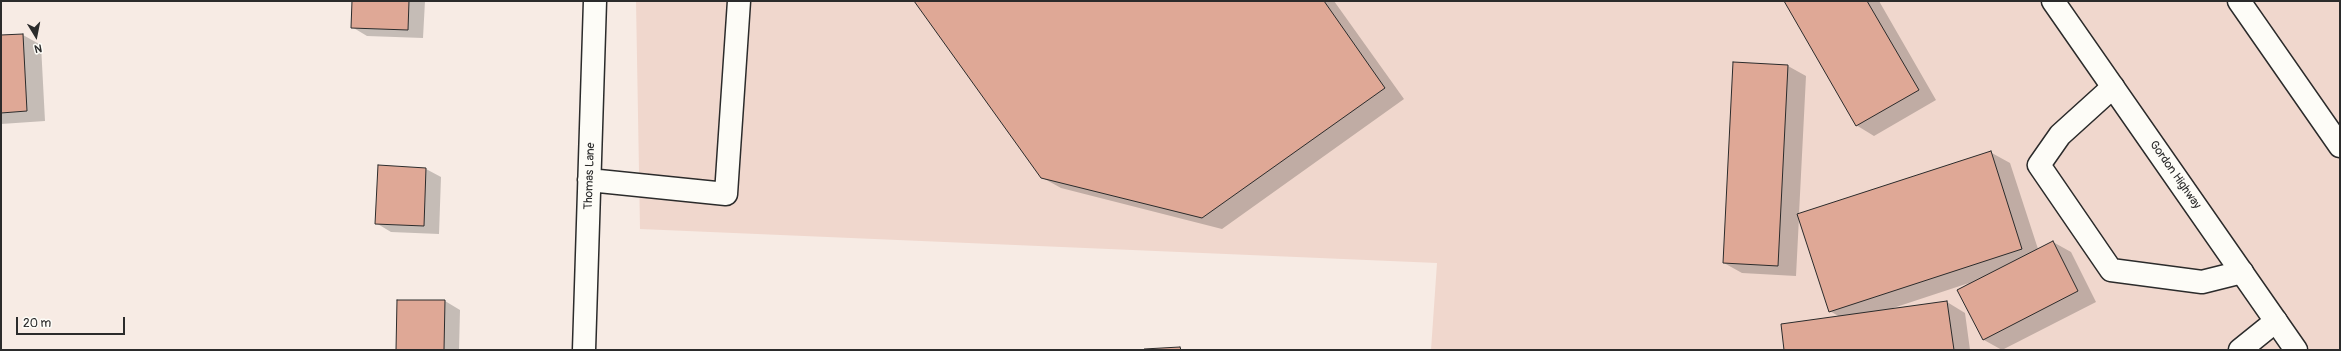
<!DOCTYPE html>
<style>
body{margin:0}
#map{position:relative;width:2341px;height:351px;overflow:hidden;background:#f7ebe4;font-family:Pangolin,sans-serif}
canvas{display:block}
.frame{position:absolute;inset:0;border:2px solid #2b2b2b;pointer-events:none}
.north{position:absolute;left:16px;top:16px;width:40px;height:40px;-webkit-text-stroke:3px #fdfcf7;paint-order:stroke;rotate:170deg;font-size:11px;font-weight:700;line-height:16px;text-align:center;color:#2b2b2b}
.north::after{content:'';display:block;margin:auto;width:14px;height:18px;background:#2b2b2b;clip-path:polygon(50% 0,100% 100%,50% 72%,0 100%)}
.scale{position:absolute;left:16px;top:317px;width:109px;height:18px;box-sizing:border-box;border:2px solid #2b2b2b;border-top:0;padding-left:5px;font-size:12px;line-height:14px;white-space:nowrap;color:#2b2b2b;-webkit-text-stroke:3px #fdfcf7;paint-order:stroke}
</style>
<div id="map">
<canvas width="2341" height="351"></canvas>
<div class="frame"></div>
<div class="north">N</div>
<div class="scale">20 m</div>
</div>
<script>
const ctx = document.querySelector('canvas').getContext('2d');
ctx.lineJoin = 'round';
function paint(path, color) {
  ctx.fillStyle = color;
  ctx.fill(path, 'evenodd');
}
function toPath(rows) {
  const path = new Path2D();
  for (const r of rows) {
    path.moveTo(r[0], r[1]);
    for (let i = 2; i < r.length; i += 2) path.lineTo(r[i], r[i + 1]);
  }
  return path;
}
function trace(path, color, width, dash) {
  ctx.strokeStyle = color;
  ctx.lineWidth = width;
  ctx.lineCap = dash ? 'butt' : 'round';
  ctx.setLineDash(dash || []);
  ctx.stroke(path);
}
function label(font, color, halo, rows, align = 'center') {
  ctx.font = font + ' Pangolin,sans-serif';
  ctx.lineWidth = 3;
  ctx.setLineDash([]);
  ctx.textBaseline = 'middle';
  ctx.strokeStyle = halo;
  ctx.fillStyle = color;
  for (const [text, x, y, turn = 0] of rows) {
    ctx.save();
    ctx.translate(x, y);
    ctx.rotate((+turn || 0) * Math.PI / 180);
    ctx.textAlign = isNaN(turn) ? turn : align;
    if (halo) ctx.strokeText(text, 0, 0);
    ctx.fillText(text, 0, 0);
    ctx.restore();
  }
}
const built = toPath([
 [636,1,2340,1,2340,350,1431,350,1437,263,640,229]
]);
const shadow = toPath([
 [353,1,425,1,423,38,367,36,352,27],
 [915,1,1334,1,1404,99,1222,229,1061,188,1041,177],
 [1785,1,1879,1,1936,100,1874,136,1856,125],
 [23,35,41,45,45,121,1,124,1,36],
 [1734,63,1788,66,1806,76,1799,214,1990,152,2010,163,2038,249,2053,242,2071,252,2096,302,2002,350,1984,340,1958,290,1969,283,1890,309,1947,302,1965,313,1970,350,1785,350,1840,317,1830,311,1799,217,1796,276,1742,273,1724,263],
 [379,166,426,169,441,177,439,234,391,232,376,223],
 [445,301,460,310,459,350,397,350]
]);
const building = toPath([
 [352,1,409,1,408,30,351,28,352,1],
 [914,1,1324,1,1385,88,1202,218,1041,178,914,1],
 [1784,1,1867,1,1919,90,1856,126,1784,1],
 [23,34,27,111,1,113,1,35,23,34],
 [1733,62,1788,65,1778,266,1723,263,1733,62],
 [1991,151,2022,249,1829,312,1797,214,1991,151],
 [378,165,426,168,424,226,375,224,378,165],
 [2053,241,2078,291,1983,340,1957,290,2053,241],
 [397,300,445,300,444,350,396,350,397,300],
 [1947,301,1954,350,1784,350,1781,324,1947,301],
 [1180,347,1181,350,1144,350,1144,349,1180,347]
]);
const minor = toPath([
 [2113,87,2060,135,2039,165,2111,270,2202,282,2242,272],
 [589,180,726,194,739,1],
 [584,350,595,1],
 [2240,350,2276,321]
]);
const highway = toPath([
 [2053,1,2296,350],
 [2239,1,2340,146]
]);
const streetNames = [
 ["Gordon Highway",2175,175,55],
 ["Thomas Lane",590,176,-88]
];
paint(built, '#f0d7cd');
paint(shadow, '#0003');
paint(building, '#dfa896');
trace(building, '#2b2b2b', 1);
trace(minor, '#2b2b2b', 25);
trace(highway, '#2b2b2b', 25);
trace(minor, '#fdfcf7', 22);
trace(highway, '#fdfcf7', 22);
label('12px', '#2b2b2b', '#fdfcf7', streetNames);
</script>
